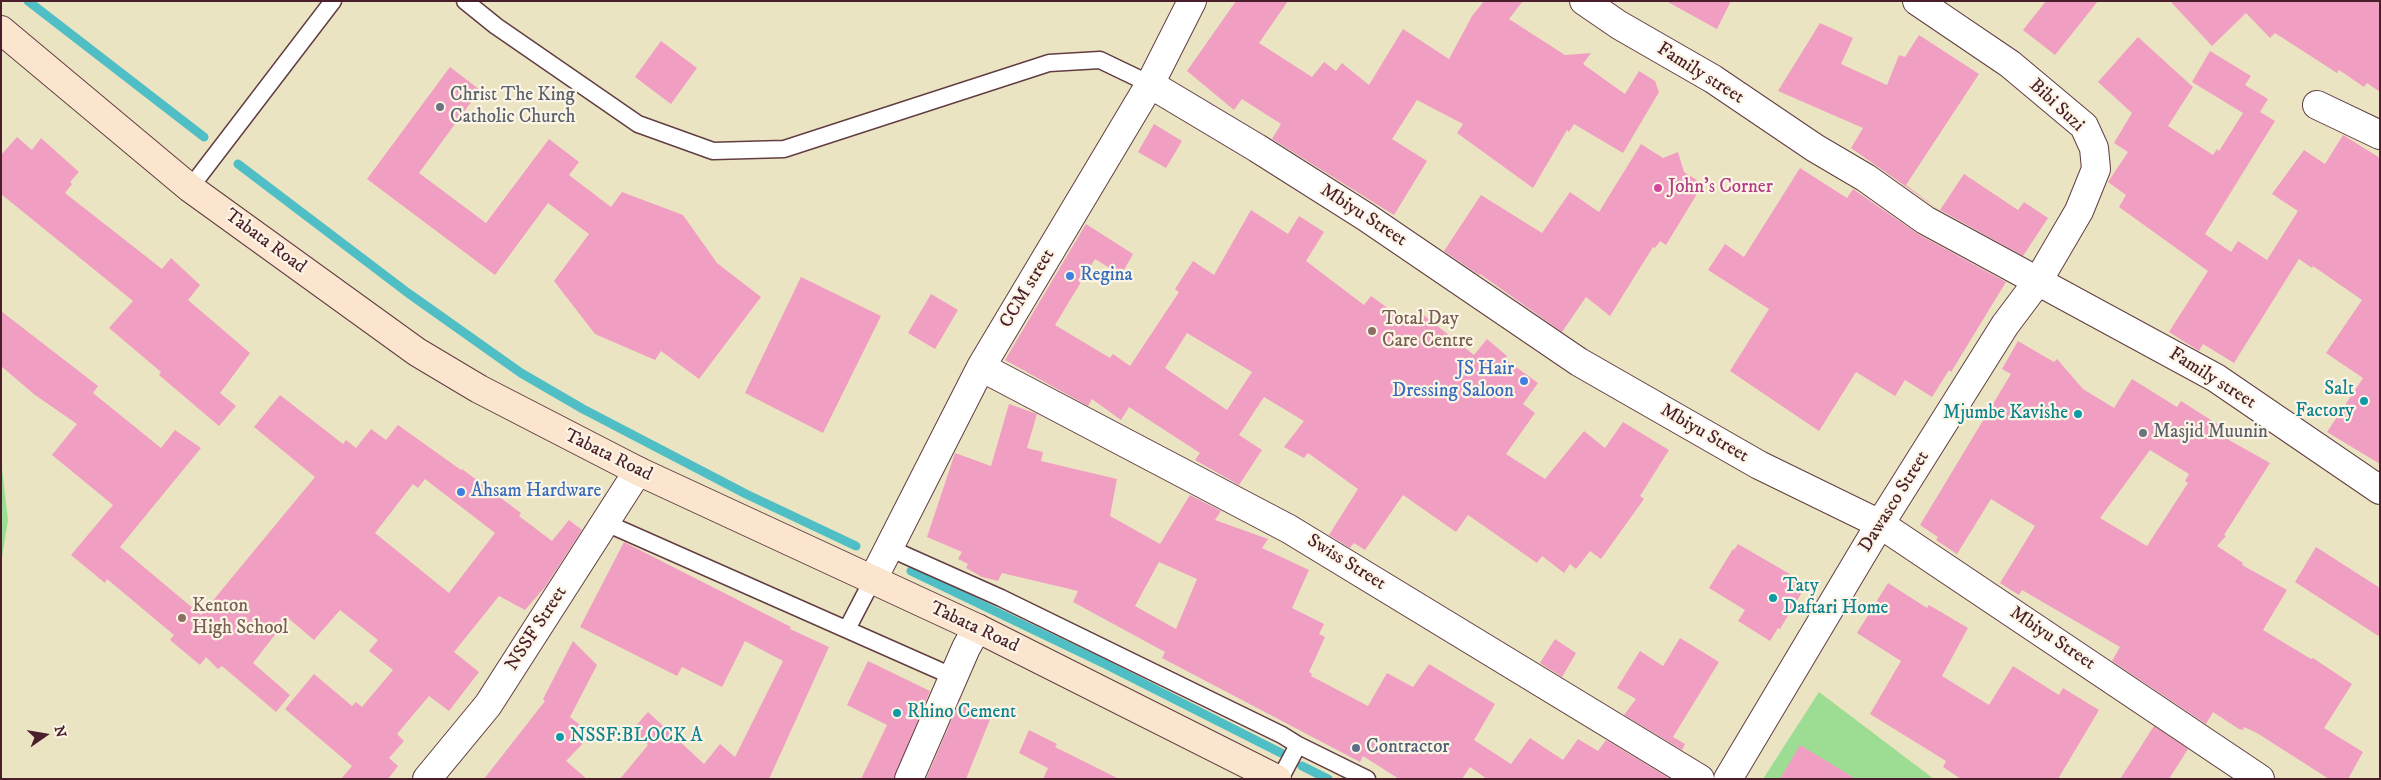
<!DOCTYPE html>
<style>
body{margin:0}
#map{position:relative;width:2381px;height:780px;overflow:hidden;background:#ebe4c2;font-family:"IM FELL DW Pica",serif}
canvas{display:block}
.frame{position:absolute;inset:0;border:2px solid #4a1f2b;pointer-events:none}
.north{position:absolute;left:20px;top:710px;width:50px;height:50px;-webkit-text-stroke:4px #fcf5e5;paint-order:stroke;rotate:77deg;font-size:14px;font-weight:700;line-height:20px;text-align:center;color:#4a1f2b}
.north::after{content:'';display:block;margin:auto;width:18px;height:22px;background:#4a1f2b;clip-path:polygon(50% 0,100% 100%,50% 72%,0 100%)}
</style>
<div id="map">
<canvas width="2381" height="780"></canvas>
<div class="frame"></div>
<div class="north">N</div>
</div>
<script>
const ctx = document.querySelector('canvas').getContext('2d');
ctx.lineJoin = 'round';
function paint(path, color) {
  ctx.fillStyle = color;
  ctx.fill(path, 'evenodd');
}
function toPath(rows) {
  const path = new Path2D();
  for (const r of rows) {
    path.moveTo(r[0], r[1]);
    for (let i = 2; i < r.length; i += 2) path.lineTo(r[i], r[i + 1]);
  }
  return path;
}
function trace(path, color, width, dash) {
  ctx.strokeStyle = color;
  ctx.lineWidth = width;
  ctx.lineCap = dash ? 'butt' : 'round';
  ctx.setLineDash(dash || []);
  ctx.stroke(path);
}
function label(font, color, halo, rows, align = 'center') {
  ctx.font = font + ' "IM FELL DW Pica",serif';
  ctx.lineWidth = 4.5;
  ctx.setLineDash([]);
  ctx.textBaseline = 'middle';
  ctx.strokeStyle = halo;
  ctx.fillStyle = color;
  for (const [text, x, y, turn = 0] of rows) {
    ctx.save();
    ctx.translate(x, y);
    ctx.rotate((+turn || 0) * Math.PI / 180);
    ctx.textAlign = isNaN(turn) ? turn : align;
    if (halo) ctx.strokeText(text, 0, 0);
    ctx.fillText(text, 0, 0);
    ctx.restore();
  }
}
const green = toPath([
 [1,460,8,520,1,564],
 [1819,692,1934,779,1763,779]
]);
const stream = toPath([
 [28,1,204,137],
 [238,164,408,293,521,373,583,409,746,494,856,546],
 [911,571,1105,664,1281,753],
 [1302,766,1328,779]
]);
const building = toPath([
 [1236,1,1288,1,1259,43,1312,77,1324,62,1336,71,1342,63,1369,85,1403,29,1449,59,1472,16,1484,1,1523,1,1509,19,1565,55,1591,53,1583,64,1625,94,1639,71,1655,81,1659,92,1623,153,1574,124,1569,132,1567,130,1533,188,1457,133,1463,124,1417,100,1392,139,1427,161,1394,215,1272,139,1281,124,1242,99,1234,110,1187,71],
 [1666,1,1731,1,1717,29],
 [2046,1,2098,1,2055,55,2023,30],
 [2170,1,2380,1,2380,92,2367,83,2364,87,2339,70,2337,73,2275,33,2270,38,2246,13,2212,46],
 [1820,23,1853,38,1841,64,1887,85,1899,55,1905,57,1919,35,1979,74,1906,185,1938,209,1851,148,1863,128,1778,91],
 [2138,37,2193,87,2168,126,2213,155,2217,149,2219,151,2243,113,2192,82,2210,51,2251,76,2245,85,2268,99,2260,112,2275,121,2205,234,2231,252,2238,241,2267,260,2298,211,2272,194,2304,150,2325,164,2343,135,2380,158,2380,464,2327,432,2363,378,2326,353,2362,300,2313,266,2312,268,2299,259,2234,363,2203,344,2199,351,2169,332,2208,271,2119,207,2126,195,2108,182,2128,152,2114,143,2132,113,2098,82],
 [661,41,697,68,671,104,635,77],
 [450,67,480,90,419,173,486,223,549,139,579,162,569,175,611,207,622,192,683,215,717,263,761,297,699,379,661,351,655,360,595,334,554,281,589,234,548,203,495,275,367,179],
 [1154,124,1182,141,1166,168,1138,152],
 [17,137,32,150,41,138,79,172,70,182,72,184,65,193,162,269,171,258,200,285,188,300,250,353,220,393,236,406,219,426,159,375,161,372,109,328,133,301,1,194,1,155],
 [1641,144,1663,158,1678,152,1684,172,1703,184,1666,245,1660,241,1655,248,1653,247,1610,316,1586,297,1562,332,1480,274,1479,275,1444,251,1481,195,1542,233,1570,192,1599,212],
 [1800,168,1847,198,1853,189,1918,234,2006,282,1951,372,1949,370,1932,397,1905,380,1895,396,1856,372,1819,431,1730,371,1769,309,1708,270,1725,244,1744,257],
 [1964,174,2018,210,2024,202,2048,218,2023,256,1940,210],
 [1251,210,1288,234,1299,216,1324,232,1306,261,1364,305,1371,296,1411,325,1421,313,1474,355,1487,339,1507,356,1505,359,1538,383,1523,404,1535,413,1506,454,1545,479,1584,431,1605,448,1623,422,1669,450,1640,496,1644,499,1601,559,1590,551,1576,569,1570,564,1564,573,1542,556,1537,563,1468,515,1456,532,1403,495,1365,550,1354,543,1350,548,1329,535,1358,489,1308,453,1304,458,1284,447,1304,421,1264,397,1239,435,1262,450,1239,485,1195,460,1200,453,1129,407,1121,420,1092,399,1088,406,1005,360,1086,224,1133,254,1121,275,1095,259,1055,325,1110,358,1113,354,1130,366,1179,292,1175,289,1193,261,1214,275],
 [1187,333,1252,372,1227,410,1165,368],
 [801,277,881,316,823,433,745,393],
 [931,294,958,310,935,349,908,333],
 [1,311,98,386,93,393,161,448,175,430,201,448,120,547,201,615,315,477,254,427,280,395,343,444,346,440,356,448,371,429,386,440,398,425,461,470,462,469,521,513,519,516,552,541,569,520,582,530,545,587,525,610,499,596,454,652,479,672,449,711,429,696,397,734,404,741,389,758,398,766,388,779,341,779,352,766,285,709,314,674,352,706,356,702,362,707,393,670,369,651,378,640,340,610,314,640,288,618,253,663,290,695,276,712,222,666,218,669,206,657,200,665,170,640,174,635,107,579,105,583,71,555,113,505,52,455,77,424,35,395,1,366],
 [425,479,495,533,449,593,375,533,413,484,418,488],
 [2018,341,2054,362,2057,359,2083,389,2114,408,2132,379,2177,407,2181,401,2233,434,2229,440,2270,463,2224,535,2226,536,2217,546,2243,563,2242,565,2287,590,2263,630,2311,659,2313,658,2352,684,2324,728,2363,752,2348,779,2329,779,2257,733,2244,727,2243,730,2239,729,2213,712,2206,724,2112,661,2120,647,2022,590,2019,595,2000,583,2035,526,1991,499,1957,554,1936,540,1938,537,1920,525,2011,374,2002,369],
 [2150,450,2189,474,2185,481,2188,483,2147,546,2100,518],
 [1009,404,1037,414,1027,448,1043,452,1041,461,1117,479,1110,516,1160,544,1190,495,1221,511,1215,520,1268,539,1262,548,1309,570,1292,608,1324,624,1319,634,1325,637,1309,672,1312,674,1311,676,1368,706,1387,673,1413,687,1429,664,1495,704,1474,740,1511,764,1530,738,1563,760,1578,739,1598,751,1606,740,1667,777,1666,779,1487,779,1470,767,1462,779,1399,779,1363,756,1360,762,1162,658,1165,652,1073,602,1078,591,1002,573,998,581,982,577,966,568,968,564,958,559,962,552,927,537,955,453,991,466],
 [1159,562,1197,579,1176,629,1135,606],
 [624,542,791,627,790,629,829,647,769,779,620,779,648,745,632,730,648,712,704,764,720,744,735,757,783,661,745,641,722,687,682,667,677,676,580,627],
 [1738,544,1807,584,1780,629,1778,628,1770,641,1738,621,1745,610,1709,588,1733,549,1734,550],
 [2316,547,2380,588,2380,637,2295,582],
 [1888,583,1927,608,1929,605,1968,628,1942,676,1989,705,2013,666,2059,695,2063,688,2099,710,2058,779,1961,779,1943,767,1946,761,1870,714,1901,661,1857,633],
 [1680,638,1719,662,1673,737,1685,744,1682,750,1624,715,1636,699,1617,688,1640,651,1663,666],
 [1555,639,1576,653,1562,677,1540,663],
 [573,641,597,665,570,717,592,734,566,761,587,779,484,779,545,701,543,699],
 [868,661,930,691,894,779,861,779,887,725,847,705],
 [959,703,991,717,966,779,926,779],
 [2154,726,2188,749,2169,779,2120,779],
 [1029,730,1057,744,1055,747,1119,779,1043,779,1048,768,1019,753],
 [1800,745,1856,779,1780,779]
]);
const service = toPath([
 [465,1,496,26,638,124,713,151,784,149,1049,63,1100,60,1150,84],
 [190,188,333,1],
 [606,523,954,677],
 [889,548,1001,598,1282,735,1298,745,1280,779],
 [847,629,872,581],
 [1298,745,1367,779]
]);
const minor = toPath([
 [1584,1,1619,25,1713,79,1815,148,1866,178,1925,220,2216,378,2380,490],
 [1150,84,1257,148,1366,217,1579,362,1759,465,1880,524,2260,779],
 [2317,105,2380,135],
 [981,367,1289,529,1700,779],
 [872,581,981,367,1150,84,1192,1],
 [427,779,488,705,638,471],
 [909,779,966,648,977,628],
 [1728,779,1880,524,2005,325,2038,281,2079,211,2096,169,2094,148,2084,126,2010,64,1917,1]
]);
const secondary = toPath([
 [1,30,190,188,417,352,479,389,638,471,977,628,1277,779]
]);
const markers = [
 [440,107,5,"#6b7280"],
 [1658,188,5,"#d1479c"],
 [1070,276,5,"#3f7fe0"],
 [1372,331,5,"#8d6e63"],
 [1524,381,5,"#3f7fe0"],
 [2364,401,5,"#0f9aa8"],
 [2078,414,5,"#0f9aa8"],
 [2143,433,5,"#6b7280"],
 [461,492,5,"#3f7fe0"],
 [1773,598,5,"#0f9aa8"],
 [182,618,5,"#8d6e63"],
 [897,713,5,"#0f9aa8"],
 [560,737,5,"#0f9aa8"],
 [1356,748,5,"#5c6f8a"]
];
const streetNames = [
 ["Family street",1700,74,32],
 ["Bibi Suzi",2056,106,43],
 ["Mbiyu Street",1363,216,33],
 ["Tabata Road",265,242,36],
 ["CCM street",1028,289,-59],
 ["Family street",2212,379,32],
 ["Mbiyu Street",1704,434,30],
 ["Tabata Road",608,456,26],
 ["Dawasco Street",1895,502,-58],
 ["Swiss Street",1346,563,32],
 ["Tabata Road",974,628,25],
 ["NSSF Street",537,629,-57],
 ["Mbiyu Street",2052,639,34]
];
const worshipNames = [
 ["Christ The King",450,96],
 ["Catholic Church",450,118],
 ["Masjid Muunin",2153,433]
];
const hotelNames = [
 ["John's Corner",1668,188]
];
const shopNames = [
 ["Regina",1080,276],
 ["JS Hair",1514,370,"right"],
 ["Dressing Saloon",1514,392,"right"],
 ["Ahsam Hardware",471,492]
];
const educationNames = [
 ["Total Day",1382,320],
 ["Care Centre",1382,342],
 ["Kenton",192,607],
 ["High School",192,629]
];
const cultureNames = [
 ["Salt",2354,390,"right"],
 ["Factory",2354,412,"right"],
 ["Mjumbe Kavishe",2068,414,"right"],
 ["Taty",1783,587],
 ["Daftari Home",1783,609],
 ["Rhino Cement",907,713],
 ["NSSF:BLOCK A",570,737]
];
const serviceNames = [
 ["Contractor",1366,748]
];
paint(green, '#9ddd93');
trace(stream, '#50bfc5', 9);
paint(building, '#f09fc2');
trace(service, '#623d42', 19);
trace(minor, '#623d42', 30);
trace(secondary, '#623d42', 30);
trace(service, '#fff', 16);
trace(minor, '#fff', 28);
trace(secondary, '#fbe5cf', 28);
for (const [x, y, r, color] of markers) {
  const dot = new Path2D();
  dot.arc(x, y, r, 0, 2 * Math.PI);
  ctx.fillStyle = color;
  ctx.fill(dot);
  trace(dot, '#fcf5e5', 2);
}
label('19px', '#4a1f2b', '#fcf5e5', streetNames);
label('19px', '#5b616d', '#fcf5e5', worshipNames, 'left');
label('19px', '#b23c85', '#fcf5e5', hotelNames, 'left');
label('19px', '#366cbe', '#fcf5e5', shopNames, 'left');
label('19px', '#785e54', '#fcf5e5', educationNames, 'left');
label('19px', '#0d838f', '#fcf5e5', cultureNames, 'left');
label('19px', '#4e5e75', '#fcf5e5', serviceNames, 'left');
</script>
